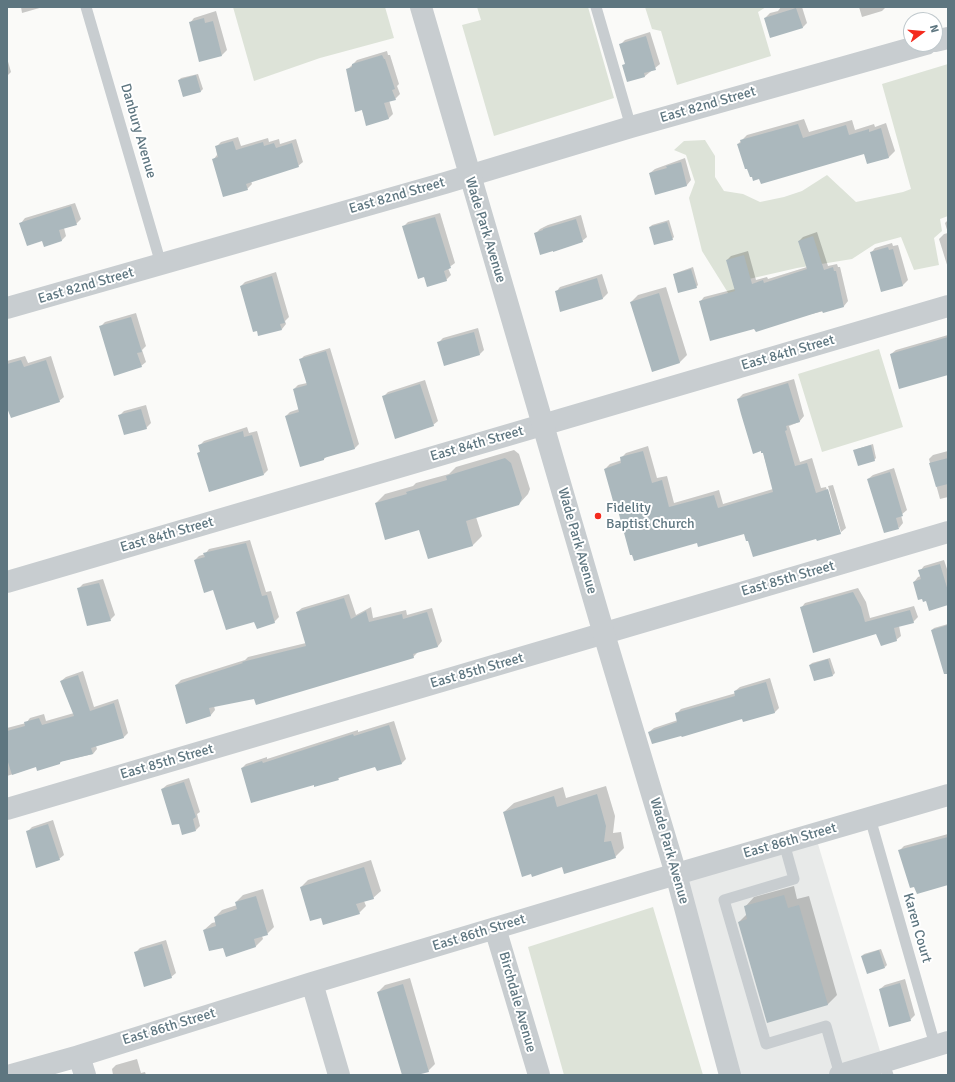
<!DOCTYPE html>
<style>
body{margin:0}
#map{position:relative;width:955px;height:1082px;overflow:hidden;background:#fafaf8;font-family:Signika,sans-serif}
canvas{display:block}
.frame{position:absolute;inset:0;border:8px solid #5e7680;pointer-events:none}
.north{position:absolute;left:903px;top:12px;width:40px;height:40px;box-sizing:border-box;background:#fff;border:1px solid #bfc8cc;border-radius:50%;rotate:74deg;font-size:11px;font-weight:700;line-height:16px;text-align:center;color:#5e7680}
.north::after{content:'';display:block;margin:auto;width:14px;height:18px;background:#f42b1e;clip-path:polygon(50% 0,100% 100%,50% 72%,0 100%)}
</style>
<div id="map">
<canvas width="955" height="1082"></canvas>
<div class="frame"></div>
<div class="north">N</div>
</div>
<script>
const ctx = document.querySelector('canvas').getContext('2d');
ctx.lineJoin = 'round';
function paint(path, color) {
  ctx.fillStyle = color;
  ctx.fill(path, 'evenodd');
}
function toPath(rows) {
  const path = new Path2D();
  for (const r of rows) {
    path.moveTo(r[0], r[1]);
    for (let i = 2; i < r.length; i += 2) path.lineTo(r[i], r[i + 1]);
  }
  return path;
}
function trace(path, color, width, dash) {
  ctx.strokeStyle = color;
  ctx.lineWidth = width;
  ctx.lineCap = dash ? 'butt' : 'round';
  ctx.setLineDash(dash || []);
  ctx.stroke(path);
}
function label(font, color, halo, rows, align = 'center') {
  ctx.font = font + ' Signika,sans-serif';
  ctx.lineWidth = 4;
  ctx.setLineDash([]);
  ctx.textBaseline = 'middle';
  ctx.strokeStyle = halo;
  ctx.fillStyle = color;
  for (const [text, x, y, turn = 0] of rows) {
    ctx.save();
    ctx.translate(x, y);
    ctx.rotate((+turn || 0) * Math.PI / 180);
    ctx.textAlign = isNaN(turn) ? turn : align;
    if (halo) ctx.strokeText(text, 0, 0);
    ctx.fillText(text, 0, 0);
    ctx.restore();
  }
}
const built = toPath([
 [815,834,883,1061,840,1075,730,1075,676,874]
]);
const green = toPath([
 [233,7,385,7,394,38,320,58,254,81],
 [477,7,588,7,614,98,494,136,462,25,481,20],
 [645,7,766,7,758,12,771,56,677,85,661,31,652,29],
 [948,64,948,216,940,219,942,231,934,238,939,265,914,270,901,237,875,244,852,259,797,268,749,279,730,296,702,251,689,198,695,182,686,155,674,150,684,141,705,140,715,156,715,177,724,191,743,194,760,202,784,197,802,191,827,175,856,202,903,192,911,189,882,84],
 [879,349,903,427,822,452,798,374],
 [653,907,703,1075,564,1075,528,947]
]);
const shadow = toPath([
 [21,7,43,7,22,13],
 [781,7,802,7,807,23,802,28,765,18,770,13,778,11],
 [859,7,886,7,882,11,862,17],
 [216,11,227,50,222,55,200,61,190,23,194,18],
 [650,32,660,64,645,76,628,81,626,63,621,44,625,40],
 [387,51,388,55,390,55,399,84,397,86,400,94,395,99,389,100,393,114,389,118,367,125,348,69,357,60],
 [7,58,11,72,7,76],
 [198,74,203,89,201,91,183,96,179,80,181,78],
 [804,119,809,132,852,120,855,130,874,124,875,127,886,123,895,151,889,157,868,163,865,153,760,178,738,144,747,135],
 [238,137,241,146,268,138,269,142,279,139,280,144,296,139,303,162,298,166,251,181,252,184,247,189,213,160,217,155,216,147,221,142],
 [685,158,691,180,687,185,655,193,650,173,655,169],
 [75,203,81,219,76,224,64,228,66,236,61,241,43,240,21,223,25,218],
 [440,213,455,263,448,268,451,275,446,280,424,276,404,226,408,222],
 [581,215,587,237,582,241,535,234,540,229,548,225],
 [669,220,674,237,672,239,650,227,652,225],
 [948,220,948,233,945,223],
 [817,232,828,266,837,264,838,267,840,267,848,301,844,306,755,328,700,302,704,297,735,289,727,260,731,256,748,251,756,280,767,277,768,279,807,267,799,241,803,237],
 [948,233,948,268,939,239,944,234],
 [892,243,893,246,898,245,908,280,903,285,882,291,871,253,875,248],
 [693,267,698,285,696,287,674,275,676,273],
 [276,272,289,317,285,321,286,324,282,329,259,335,241,286,245,282],
 [602,274,608,293,603,298,561,311,556,292,560,287],
 [666,287,687,355,680,362,653,370,631,302,638,295],
 [136,313,146,346,142,350,146,362,141,366,100,327,105,322],
 [478,328,484,350,480,354,438,343,443,338],
 [948,335,948,374,891,354,896,350],
 [330,348,359,444,355,448,327,456,324,459,286,416,290,412,299,409,294,389,298,385,307,383,300,360,304,356],
 [25,356,28,363,51,356,64,397,59,401,7,405,7,361],
 [794,379,804,416,799,422,789,426,800,462,812,458,821,488,826,487,839,532,841,532,828,486,833,485,846,528,840,533,817,538,748,539,744,533,697,541,618,506,605,469,610,464,622,460,621,458,626,453,648,446,657,478,667,476,674,503,719,490,723,504,773,489,763,452,738,399,743,394],
 [425,380,438,421,433,425,383,397,388,392],
 [146,405,151,423,146,428,120,415,124,411],
 [247,427,249,433,257,431,268,470,264,474,198,453,201,451,199,446,204,441],
 [873,444,876,458,874,460,855,451,857,449],
 [514,450,519,454,530,489,528,494,519,504,476,517,482,536,473,545,429,558,419,529,376,503,385,494,413,486,416,483,449,474,456,467],
 [948,451,948,497,940,499,929,459,933,455],
 [894,468,907,510,901,515,903,523,899,528,868,479,873,475],
 [250,540,266,592,271,591,279,617,274,622,255,620,214,588,195,560,199,556,205,554,209,549],
 [944,560,948,572,948,604,914,582,918,577,921,576,920,571,924,566],
 [103,579,115,615,110,620,78,589,83,584],
 [858,588,866,602,870,618,914,606,918,617,913,622,899,626,901,636,896,640,801,608,805,603],
 [349,594,356,615,371,607,373,618,406,610,407,615,432,608,442,641,438,646,418,652,413,657,254,697,214,706,215,710,211,715,187,722,176,685,181,680,245,660,248,657,306,643,297,612,302,608],
 [948,624,948,644,932,630,934,628],
 [830,658,835,673,833,675,810,665,812,663],
 [83,671,94,707,118,699,128,733,124,737,96,746,97,749,93,754,62,761,60,763,37,766,7,776,7,728,26,723,30,718,44,714,46,721,74,713,61,681,66,677],
 [770,678,779,708,774,713,649,732,654,728,678,720,676,714,681,709,736,693,735,691,740,687],
 [394,721,406,759,402,763,377,770,376,765,342,775,338,779,314,784,242,768,246,764,267,757,267,759,358,730,358,732],
 [189,778,200,812,197,814,200,826,196,830,179,823,162,789,167,785],
 [606,786,615,816,613,833,621,832,624,848,615,857,563,866,504,812,514,803,563,787,566,798],
 [53,820,64,855,59,859,27,832,32,827],
 [948,834,948,884,899,851,904,846],
 [371,860,381,891,373,898,364,901,366,906,359,913,322,916,301,887,308,880],
 [794,886,797,899,809,896,837,995,828,1004,768,1021,739,922,747,914,745,907,754,897],
 [263,889,274,927,267,934,262,936,263,939,256,946,226,956,223,946,204,930,212,923,216,922,215,917,222,910,237,905,236,902,243,895],
 [166,940,176,973,171,977,135,953,140,948],
 [881,949,887,965,885,967,862,956,864,954],
 [410,978,435,1064,428,1071,414,1075,403,1075,378,992,385,985],
 [905,979,915,1015,910,1020,880,989,885,985],
 [137,1059,141,1073,145,1072,146,1075,113,1075,112,1069,116,1065]
]);
const building = toPath([
 [796,8,803,28,770,38,764,18],
 [204,18,205,23,213,21,222,56,199,62,189,22],
 [646,36,656,70,644,73,645,77,627,82,622,65,625,64,619,44],
 [382,55,384,59,385,59,395,89,392,90,396,100,384,103,389,119,366,126,362,110,355,112,346,69,352,67,352,64],
 [196,75,201,92,183,97,178,80],
 [798,124,803,138,846,125,849,135,869,129,869,132,881,128,889,158,867,164,864,154,761,184,759,179,753,181,752,177,750,177,747,169,745,169,737,144,741,143,740,140],
 [233,141,236,150,263,142,264,146,274,143,276,148,292,143,299,167,246,184,248,190,223,197,212,159,218,157,215,146],
 [681,162,687,186,655,195,649,173,667,168,666,166],
 [71,206,77,225,59,230,62,241,44,247,42,241,27,246,19,223],
 [435,217,451,268,444,271,447,281,427,287,424,277,418,279,402,226],
 [576,219,583,242,553,252,553,251,540,255,534,233,543,230,543,229],
 [667,222,673,240,654,245,649,227],
 [813,236,824,270,833,267,834,271,836,271,844,307,823,313,822,311,756,332,754,329,710,341,699,301,735,291,726,260,744,255,752,284,763,280,764,283,807,269,798,241],
 [888,247,889,250,893,249,903,286,881,292,870,252],
 [691,269,697,288,678,293,673,274],
 [272,276,285,323,280,324,282,330,258,336,257,331,253,332,240,286],
 [597,278,603,299,560,312,555,291],
 [659,293,680,363,652,372,630,302],
 [131,317,142,352,137,353,142,367,114,376,99,326],
 [474,332,480,355,444,366,437,342],
 [948,337,948,375,899,389,890,354],
 [326,351,355,449,324,458,324,460,300,467,285,416,299,412,293,389,307,385,299,359],
 [21,360,24,367,46,360,60,402,11,418,7,408,7,364],
 [788,383,800,422,786,426,787,430,785,431,795,466,807,463,816,493,828,489,841,534,817,541,816,539,753,557,748,541,746,541,744,534,698,547,697,543,634,561,632,555,630,555,617,507,615,508,604,469,621,463,620,457,643,451,652,483,662,480,669,507,714,495,718,508,773,492,763,453,761,453,761,451,753,454,741,414,737,399],
 [420,384,434,426,395,439,382,396],
 [141,409,147,429,124,435,118,415],
 [243,431,244,437,252,435,264,475,209,492,197,453,200,452,198,445],
 [871,445,875,461,858,466,853,450],
 [505,458,511,463,522,498,519,505,466,521,473,546,428,559,419,530,385,540,375,503,407,494,406,492,447,480,446,476],
 [948,458,948,484,936,487,929,463],
 [890,472,903,516,896,518,899,529,884,533,867,479],
 [246,543,262,596,267,595,275,623,257,629,254,622,226,630,213,590,204,593,194,560,205,557,203,553],
 [940,564,948,591,948,605,929,611,926,601,923,602,922,599,918,600,913,582,921,579,918,570],
 [99,583,111,621,87,626,77,588],
 [853,592,861,607,865,622,910,610,914,623,894,628,897,641,881,646,876,634,813,653,800,607],
 [344,598,351,619,366,611,369,622,402,614,403,619,427,612,438,647,413,654,414,658,256,705,254,699,209,708,211,716,186,724,175,685,243,663,242,662,306,646,296,612],
 [948,625,948,674,944,674,931,630],
 [828,659,833,676,814,681,809,665],
 [78,675,90,711,114,703,124,738,91,748,93,754,60,762,60,764,37,771,36,767,12,775,7,759,7,731,25,726,24,722,39,718,42,725,74,716,60,681],
 [766,682,775,713,743,722,742,719,682,737,681,736,652,744,648,732,677,722,675,713,735,696,734,691],
 [389,725,402,764,377,771,375,767,338,778,339,780,314,787,314,785,251,803,241,768,262,761,263,763,353,734,354,736],
 [184,782,196,817,193,819,196,831,182,835,179,824,172,825,161,789],
 [597,794,606,826,604,842,611,841,616,858,564,874,562,867,532,877,531,874,522,877,503,812,554,796,557,807],
 [48,824,60,860,36,868,26,831],
 [948,837,948,885,917,894,914,887,910,888,898,850],
 [364,867,374,899,356,904,360,914,323,925,321,918,310,921,300,887],
 [784,895,788,908,799,905,828,1005,767,1023,738,922,747,919,744,906],
 [256,896,268,935,254,939,256,947,226,957,223,948,209,951,203,930,216,926,214,917,237,909,235,902],
 [162,944,172,978,144,987,134,952],
 [879,950,885,968,867,974,861,956],
 [900,983,911,1021,889,1027,879,989],
 [403,984,429,1072,417,1075,402,1075,377,992]
]);
const service = toPath([
 [86,7,161,264],
 [596,7,631,127],
 [870,818,935,1045],
 [784,843,794,879,724,900,766,1044,826,1026,840,1075],
 [883,1061,888,1075]
]);
const minor = toPath([
 [935,41,948,38],
 [7,308,445,183,631,127,926,44],
 [7,582,948,306],
 [7,809,948,532],
 [495,928,539,1075],
 [312,983,339,1075],
 [79,1056,85,1075],
 [11,1075,79,1056,312,983,649,882,948,795],
 [840,1075,948,1042]
]);
const tertiary = toPath([
 [421,7,604,634,676,874,730,1075]
]);
const markers = [
 [598,516,4,"#f42b1e"]
];
const streetNames = [
 ["East 82nd Street",708,105,-16],
 ["Danbury Avenue",138,131,74],
 ["East 82nd Street",397,196,-16],
 ["Wade Park Avenue",485,230,73],
 ["East 82nd Street",86,286,-16],
 ["East 84th Street",788,353,-16],
 ["East 84th Street",477,444,-16],
 ["East 84th Street",167,535,-16],
 ["Wade Park Avenue",577,541,74],
 ["East 85th Street",788,579,-16],
 ["East 85th Street",477,671,-16],
 ["East 85th Street",167,762,-16],
 ["East 86th Street",790,841,-16],
 ["Wade Park Avenue",669,851,74],
 ["Karen Court",917,928,74],
 ["East 86th Street",479,933,-17],
 ["Birchdale Avenue",517,1002,74],
 ["East 86th Street",169,1027,-17]
];
const poiNames = [
 ["Fidelity",606,508],
 ["Baptist Church",606,524]
];
paint(built, '#e8eae9');
paint(green, '#dde3d8');
paint(shadow, '#0003');
paint(building, '#abb8bd');
trace(service, '#c8cdd0', 11);
trace(minor, '#c8cdd0', 22);
trace(tertiary, '#c8cdd0', 22);
for (const [x, y, r, color] of markers) {
  const dot = new Path2D();
  dot.arc(x, y, r, 0, 2 * Math.PI);
  ctx.fillStyle = color;
  ctx.fill(dot);
  trace(dot, '#fff', 1.5);
}
label('14px', '#5e7680', '#fff', streetNames);
label('14px', '#5e7680', '#fff', poiNames, 'left');
</script>
